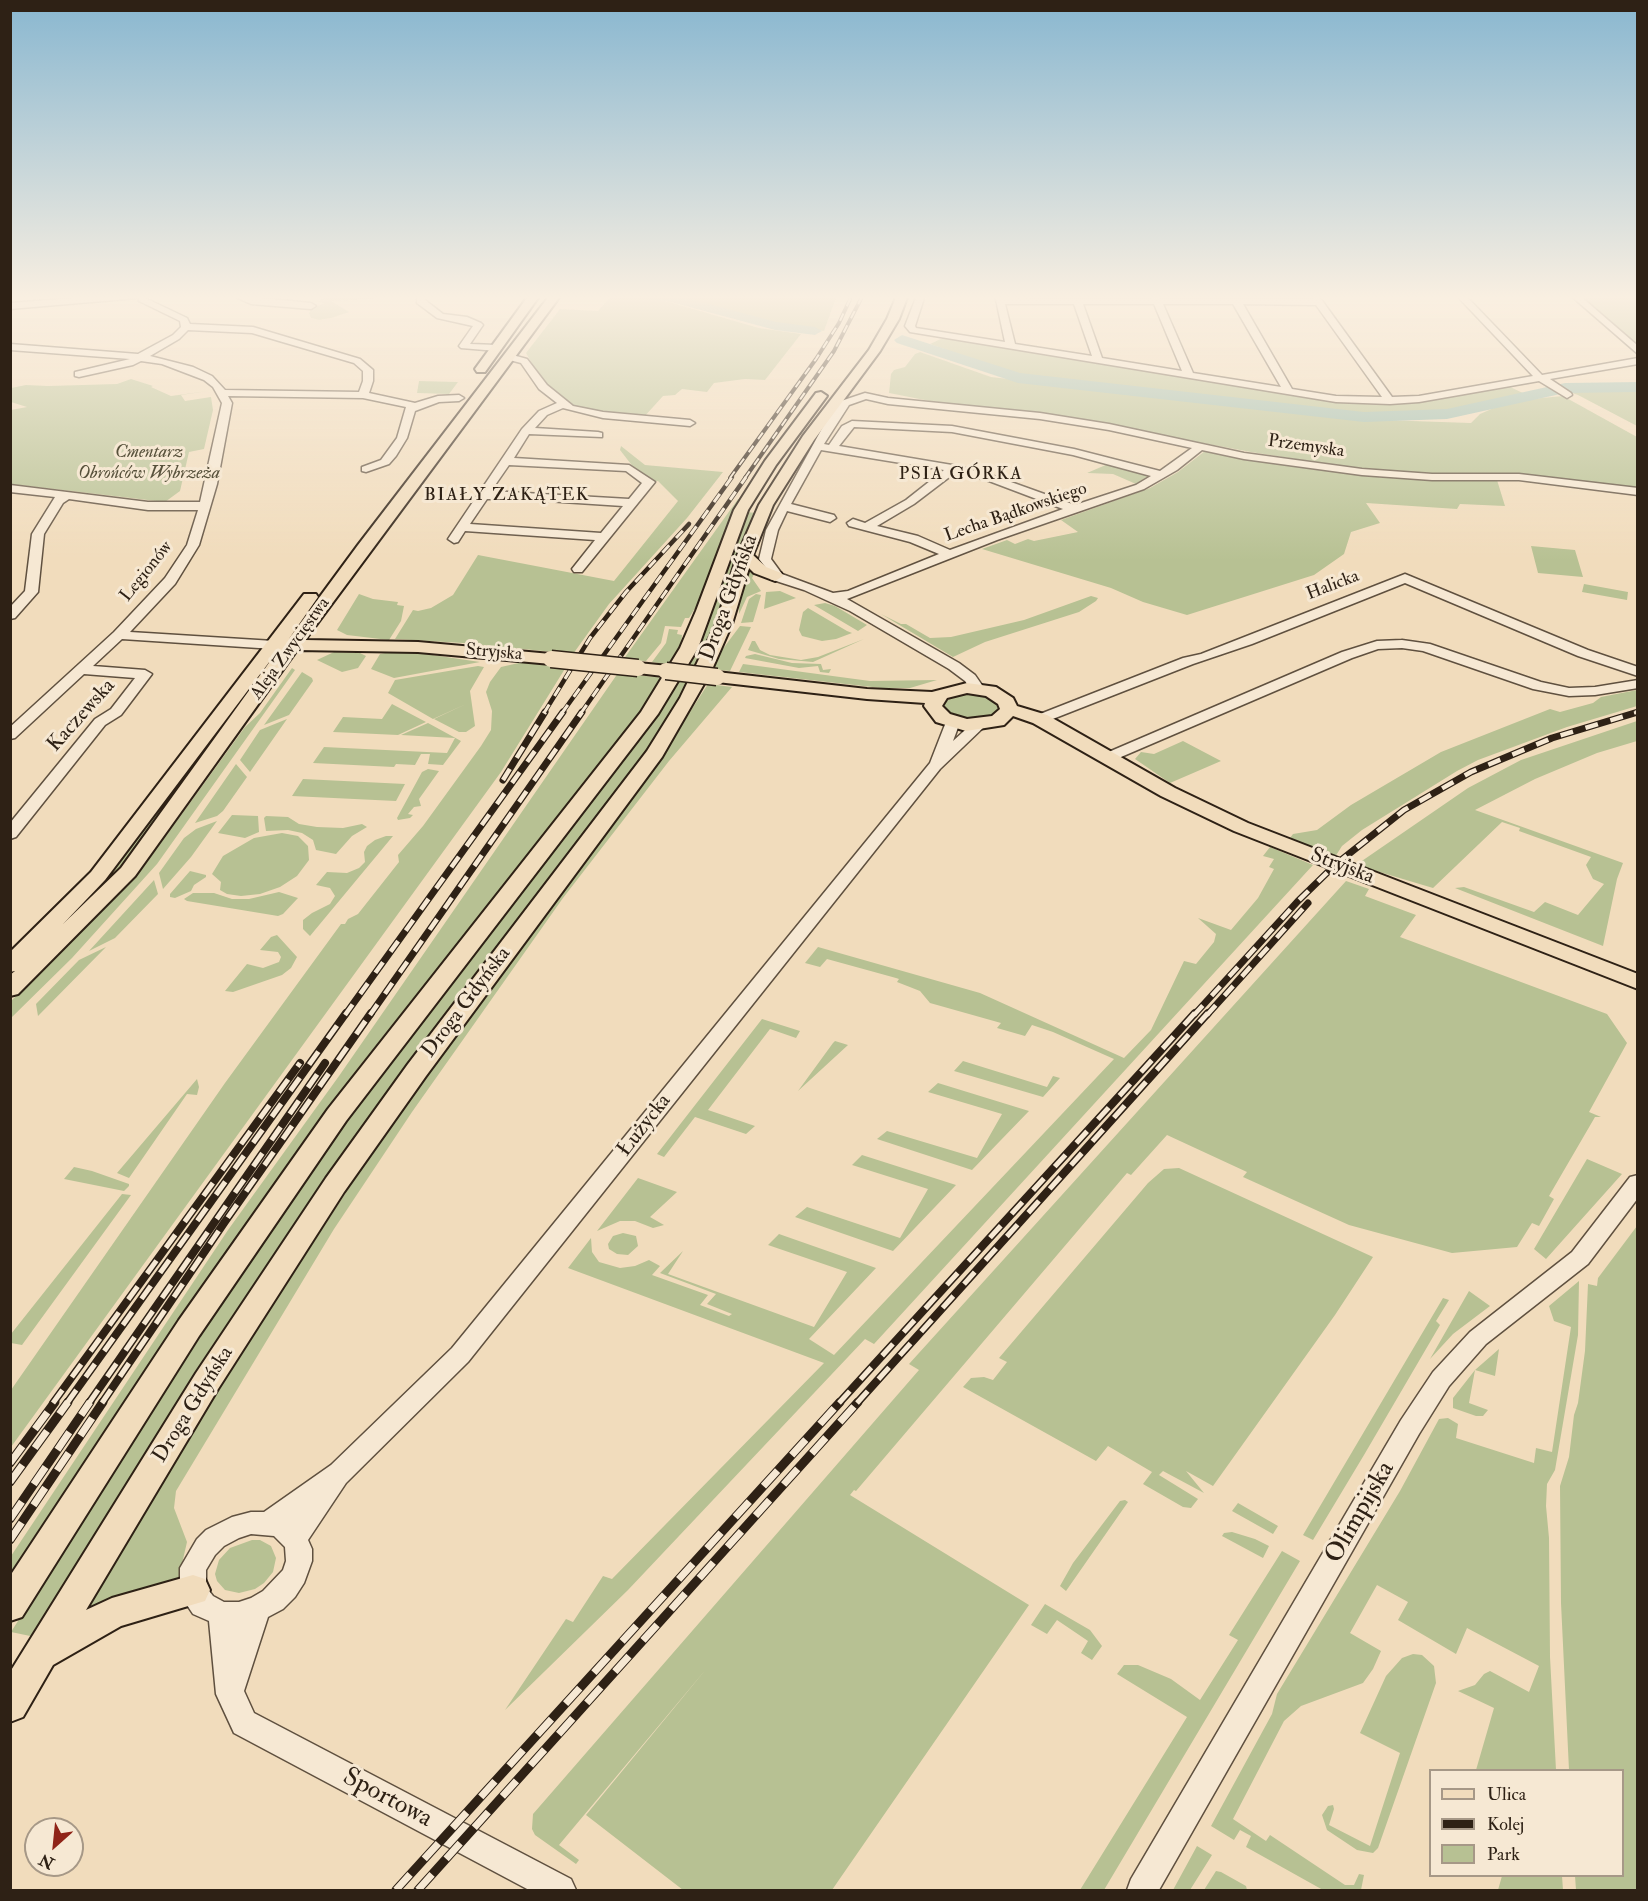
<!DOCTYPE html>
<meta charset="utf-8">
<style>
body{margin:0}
#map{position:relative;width:1648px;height:1901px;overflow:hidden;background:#f1dcbc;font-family:"IM FELL Double Pica",serif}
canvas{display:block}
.frame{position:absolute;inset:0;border:12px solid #2e2115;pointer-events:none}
.legend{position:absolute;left:1429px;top:1769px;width:195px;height:108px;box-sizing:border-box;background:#f6e8d3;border:2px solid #a69887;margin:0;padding:8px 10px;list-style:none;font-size:18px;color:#2e2115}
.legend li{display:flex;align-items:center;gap:12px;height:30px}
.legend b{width:30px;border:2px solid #a69887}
.north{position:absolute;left:24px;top:1817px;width:60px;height:60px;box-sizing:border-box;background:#f6e8d3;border:2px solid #a69887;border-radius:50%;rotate:207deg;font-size:16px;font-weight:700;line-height:24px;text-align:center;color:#2e2115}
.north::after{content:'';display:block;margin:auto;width:21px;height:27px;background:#8f2418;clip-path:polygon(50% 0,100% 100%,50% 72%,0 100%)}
</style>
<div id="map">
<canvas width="1648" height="1901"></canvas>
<div class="frame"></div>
<ul class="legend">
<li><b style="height:8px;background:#f1dcbc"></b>Ulica</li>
<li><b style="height:8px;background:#2e2115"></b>Kolej</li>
<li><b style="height:16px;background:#b7c193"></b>Park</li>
</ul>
<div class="north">N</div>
</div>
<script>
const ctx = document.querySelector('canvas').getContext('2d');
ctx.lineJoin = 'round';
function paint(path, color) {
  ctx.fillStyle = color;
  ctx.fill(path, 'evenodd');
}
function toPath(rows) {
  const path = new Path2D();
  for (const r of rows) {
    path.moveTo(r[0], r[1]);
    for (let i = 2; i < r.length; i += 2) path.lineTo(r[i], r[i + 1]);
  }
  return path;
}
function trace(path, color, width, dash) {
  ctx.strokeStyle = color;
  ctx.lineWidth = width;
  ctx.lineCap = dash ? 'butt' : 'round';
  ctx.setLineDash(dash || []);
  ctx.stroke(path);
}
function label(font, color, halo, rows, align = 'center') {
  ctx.font = font + ' "IM FELL Double Pica",serif';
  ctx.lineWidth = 6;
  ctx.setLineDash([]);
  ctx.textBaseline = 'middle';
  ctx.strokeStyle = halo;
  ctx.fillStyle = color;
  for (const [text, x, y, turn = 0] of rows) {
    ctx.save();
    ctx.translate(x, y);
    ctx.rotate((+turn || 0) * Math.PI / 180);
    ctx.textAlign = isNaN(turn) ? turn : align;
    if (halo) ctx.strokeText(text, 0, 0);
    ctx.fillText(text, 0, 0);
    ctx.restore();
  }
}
const green = toPath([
 [323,295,372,295,373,299,331,301,349,312,331,318,319,320,311,318,309,313,311,310,324,303,318,302,324,298],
 [612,295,662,300,759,328,801,334,765,380,745,379,714,383,707,392,682,389,675,395,663,396,644,417,586,410,572,405,550,390,536,371,526,353,560,309,598,311],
 [655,295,837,295,824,331,783,327,673,297],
 [1581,295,1637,295,1637,344],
 [943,338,1330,401,1388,403,1508,386,1525,394,1445,413,1368,415,1012,375,1003,373,1005,371,930,344],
 [920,352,991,377,1353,419,1471,423,1480,414,1496,407,1531,399,1563,396,1637,437,1637,490,1539,476,1412,473,1340,466,1251,452,1052,415,940,403,889,393,891,374,894,370,905,367,915,354],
 [131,379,153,386,151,387,171,396,208,391,181,395,185,401,211,397,213,410,204,449,189,452,180,491,165,502,11,484,11,410,27,407,11,402,11,388,26,385,48,386,117,384],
 [419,381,458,382,449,394,417,393],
 [1637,388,1637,426,1578,395,1566,391],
 [621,446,645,465,723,472,687,518,609,604,573,654,463,643,395,639,413,610,418,611,431,608,453,595,478,555,614,581,678,501,658,481,651,482,634,468,620,450],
 [1205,451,1385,478,1497,480,1505,506,1460,504,1457,509,1366,503,1380,523,1351,532,1344,554,1314,575,1187,615,1143,602,1111,588,982,549,1007,540,1015,544,1028,539,1034,541,1078,532,1061,520,1150,488,1178,472],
 [1108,464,1145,474,1148,476,1136,484,1113,474,1087,473],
 [738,499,740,499,727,524,702,597,689,618,685,618,681,627,665,626,661,643,646,661,623,660],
 [746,512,756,513,745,536,716,627,697,668,687,666],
 [1531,546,1575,550,1583,577,1538,573],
 [749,569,756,571,752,578,761,591,747,597,739,614,739,602],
 [1584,584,1628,592,1627,600,1582,592],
 [780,591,796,598,764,609,766,592],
 [359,594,373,599,398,602,397,605,404,606,401,621,389,640,347,635,337,630],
 [756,594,761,595,753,622,741,623,749,599],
 [1091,596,1098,598,1096,601,1079,612,985,642,953,657,881,614,901,624,906,624,930,638,951,637,1024,620],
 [825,603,835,606,867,625,858,631,814,605],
 [808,608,847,631,852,633,836,639,822,641,802,636,799,630,803,612],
 [740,626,751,627,730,671,712,669,722,650],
 [669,629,678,630,677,634,682,635,681,647,671,665,652,662,666,643],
 [864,639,813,662,779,659,748,650,752,641,755,641,760,650,770,655,801,660,818,657],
 [334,652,360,653,366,656,358,668,342,672,317,660],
 [390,652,419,653,480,662,394,678,371,669,380,654],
 [755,654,792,663,821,664,823,670,831,669,829,673,820,672,818,666,799,668,745,658,746,656],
 [523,662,566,667,501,772,11,1447,11,1390,225,1083,341,924,345,924,348,919,358,914,399,862,398,855,423,826,481,746,491,730,492,711,486,692,490,682,501,667],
 [743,664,870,681,937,680,910,688,881,688,739,672],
 [266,665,272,666,122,869,76,911,117,865],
 [478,666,484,667,470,691,475,726,466,732,459,732,434,719,466,704,433,719,388,693,395,680],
 [292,668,295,670,157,864,72,958,11,1018,11,1001,139,873,245,727,260,713],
 [302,672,312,678,313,681,289,715,264,725],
 [618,673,664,678,630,727,358,1068,166,1338,11,1572,11,1556,228,1230,339,1076],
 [679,681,689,682,648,748,342,1157,294,1226,172,1413,35,1637,11,1632,139,1430,321,1154,408,1036,649,726],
 [708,684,732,687,669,761,563,898,412,1112,334,1229,176,1491,174,1508,187,1542,178,1581,78,1621,236,1361,377,1145,661,757],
 [1637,690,1637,706,1567,727,1478,760,1457,771,1362,830,1342,846,1335,857,1290,838,1293,834,1317,830,1351,805,1441,752,1550,709,1560,712,1593,703,1601,697],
 [969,693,993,699,998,708,995,712,990,716,973,719,955,716,945,709,944,704,952,696],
 [392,704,426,722,398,735,333,732,343,717,382,719],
 [287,719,250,772,240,760,260,730],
 [1637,721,1637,741,1597,753,1535,779,1475,810,1623,863,1617,879,1603,946,1455,888,1464,887,1534,912,1545,902,1578,915,1604,884,1593,879,1586,865,1591,857,1519,831,1520,828,1502,822,1433,888,1356,865,1468,788,1521,760],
 [428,723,461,741,443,765,428,764,430,754,421,754,415,765,396,764,394,767,313,763,324,747,447,753,455,738,401,735],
 [1183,741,1221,761,1170,783,1135,759,1141,752,1154,754],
 [236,764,247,777,223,811,217,816,195,823],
 [428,769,439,771,419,799,421,806,414,807,408,814,413,815,410,818,398,820,397,818,422,772],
 [303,779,405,784,396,801,292,796],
 [232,815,258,816,259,832,245,838,218,833],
 [266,816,288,817,299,824,317,827,343,828,362,824,367,827,352,836,336,854,316,850,313,840,302,833,288,830,266,831,264,818],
 [217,821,191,857,163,889,159,873,184,838,196,829],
 [282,833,298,836,308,846,309,860,297,876,280,887,260,894,241,896,227,894,220,890,221,882,212,874,223,856,254,838],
 [386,836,393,836,310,936,303,929,303,920,312,913,330,904,335,896,330,888,316,885,327,872,347,873,359,868,365,862,364,852,367,846,375,840],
 [1270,847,1313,865,874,1344,865,1339,628,1590,505,1710,566,1619,573,1622,603,1576,612,1579,824,1363,568,1268,591,1238,592,1252,599,1262,620,1268,635,1266,649,1260,660,1266,652,1275,708,1295,700,1305,729,1316,732,1314,707,1304,716,1294,660,1273,683,1251,668,1274,814,1327,847,1272,768,1245,779,1234,876,1268,809,1339,834,1355,1114,1059,1053,1032,1032,1025,1025,1036,997,1028,1001,1023,930,1003,920,991,897,982,899,979,896,978,827,959,820,967,805,963,818,947,980,993,1124,1058,1151,1030,1184,961,1196,964,1214,942,1216,934,1198,918,1231,930,1258,898,1274,869,1269,867,1274,859,1263,856],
 [190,871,206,875,206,877,194,885,191,891,175,898,170,897,170,894],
 [154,880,158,894,115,938,89,951],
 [1346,881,1369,889,1365,896,1416,915,1400,937,1607,1014,1627,1043,1589,1112,1601,1117,1595,1117,1549,1196,1554,1199,1539,1226,1532,1223,1517,1247,1452,1253,1349,1225,1243,1177,1247,1172,1167,1135,1131,1175,1127,1173,856,1491,854,1490,850,1495,1029,1605,832,1890,683,1890,586,1815,707,1668,559,1845,579,1860,576,1864,535,1835,532,1829,533,1814,919,1370,909,1364],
 [279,892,298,898,283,914,278,916,187,901,184,899,193,893,214,893,232,899,249,899],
 [277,935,297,957,291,968,282,975,233,992,225,991,247,964,263,968,279,962,281,957,278,952,260,950,271,937],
 [106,947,38,1016,36,1004,79,960],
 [762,1019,800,1031,796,1038,770,1029,708,1110,755,1126,746,1134,695,1117,664,1157,657,1154],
 [835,1041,848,1045,798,1091,833,1043],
 [963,1061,1047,1087,1053,1076,1060,1078,1043,1097,954,1071],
 [197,1079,199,1087,197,1095,187,1094,129,1178,117,1173],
 [938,1083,1029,1111,972,1170,877,1139,887,1131,977,1158,1002,1114,928,1092],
 [862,1155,956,1185,893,1251,795,1217,807,1207,900,1238,928,1189,852,1165],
 [1587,1159,1622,1174,1546,1259,1534,1249],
 [74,1167,92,1171,129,1184,129,1186,124,1191,64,1179],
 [1179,1168,1373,1257,1335,1315,1213,1486,1186,1471,1204,1493,1163,1471,1159,1475,1198,1499,1191,1508,1183,1507,1143,1484,1152,1472,1108,1446,1096,1461,963,1387,971,1378,984,1377,993,1380,1007,1362,999,1358,1148,1183,1164,1169],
 [638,1178,677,1192,650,1217,664,1225,653,1228,635,1221,620,1221,597,1231],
 [122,1194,131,1195,22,1345,11,1343,11,1334],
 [1637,1226,1637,1890,1576,1890,1575,1876,1622,1876,1622,1770,1569,1770,1561,1603,1560,1486,1569,1457,1574,1415,1578,1403,1585,1351,1588,1284,1597,1286,1598,1278],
 [623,1233,636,1236,638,1246,628,1255,617,1254,609,1249,608,1244,613,1236],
 [1579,1281,1578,1335,1555,1470,1547,1484,1546,1506,1549,1538,1550,1657,1556,1770,1476,1770,1494,1708,1458,1691,1475,1685,1484,1674,1490,1671,1529,1692,1539,1666,1467,1628,1456,1654,1398,1620,1408,1602,1377,1585,1350,1633,1381,1651,1373,1669,1363,1683,1301,1706,1284,1721,1233,1819,1266,1841,1270,1835,1345,1885,1354,1885,1359,1874,1364,1875,1361,1890,1323,1890,1246,1847,1251,1836,1240,1830,1234,1840,1211,1826,1272,1714,1277,1694,1400,1491,1439,1419,1448,1418,1458,1424,1456,1438,1534,1463,1536,1448,1552,1452,1571,1327,1554,1321,1549,1306],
 [1469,1291,1490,1306,1453,1334,1430,1359],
 [1443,1298,1449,1300,1436,1321,1440,1325,1364,1455,1313,1540,1303,1535],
 [1499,1349,1495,1376,1475,1370,1469,1403,1488,1410,1483,1416,1476,1416,1453,1408,1453,1398,1475,1370],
 [1125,1500,1128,1502,1066,1591,1060,1586,1073,1563,1120,1501],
 [1238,1503,1278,1526,1273,1534,1232,1511],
 [1232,1532,1255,1539,1269,1546,1263,1558,1222,1536,1224,1533],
 [252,1540,260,1540,271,1546,276,1558,273,1572,264,1583,255,1589,239,1593,225,1590,217,1581,215,1574,219,1560,230,1548],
 [1282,1551,1300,1561,1104,1890,1080,1890,1187,1717,1117,1674,1124,1665,1138,1665,1171,1679,1200,1700,1238,1640,1229,1635],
 [1045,1604,1090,1630,1102,1646,1092,1660,1081,1653,1088,1641,1057,1620,1047,1634,1031,1625],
 [1413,1654,1422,1655,1434,1666,1436,1683,1378,1848,1373,1853,1357,1850,1327,1830,1322,1815,1328,1806,1333,1805,1334,1809,1329,1825,1370,1846,1400,1753,1360,1733,1386,1676,1402,1658],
 [1197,1846,1212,1855,1190,1890,1173,1890],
 [1216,1871,1221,1872,1246,1886,1247,1890,1204,1890],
 [1502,1876,1562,1876,1563,1890,1498,1890]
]);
const river = toPath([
 [636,295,676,295,776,322,815,327,822,331,815,335,775,330,671,302,638,298,636,295],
 [902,335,1020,373,1364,412,1447,409,1565,383,1638,382,1638,392,1565,393,1447,419,1364,422,1018,383,897,343,894,340,902,335]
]);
const minor = toPath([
 [112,295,144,295,143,297,187,318,190,324,253,327,360,359,373,370,373,381,369,393,415,403,438,396,459,395,464,398,459,401,439,402,415,411,407,438,396,456,389,464,366,472,362,471,362,467,381,460,397,438,406,407,363,398,228,396,232,403,217,484,199,545,175,584,130,632,274,641,281,645,274,649,122,639,93,666,145,670,152,674,121,715,105,725,16,837,10,839,10,823,95,719,111,709,135,678,84,674,15,738,10,739,10,727,114,632,165,578,187,545,198,510,148,510,69,499,63,503,44,534,38,592,15,618,10,619,10,607,25,591,32,534,55,497,10,492,10,485,148,502,200,502,222,403,213,387,204,380,162,364,141,361,133,365,79,377,75,376,75,372,130,359,10,350,10,344,138,354,173,335,181,327,180,321,139,301,138,298,10,309,10,303,112,295],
 [188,330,252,333,354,363,363,371,363,381,359,392,225,390,212,376,193,367,150,356,179,339,188,330],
 [231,295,311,303,316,306,311,309,251,304,231,295],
 [417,295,425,295,425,300,443,314,467,317,481,323,483,325,470,344,497,345,502,348,497,351,461,348,459,346,473,326,437,318,417,303,417,295],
 [917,295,925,295,915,326,916,328,1005,342,995,295,1003,295,1004,298,1151,299,1150,295,1158,295,1160,299,1313,299,1310,295,1318,295,1392,397,1419,396,1533,376,1456,295,1465,295,1542,375,1638,358,1638,364,1550,379,1571,393,1572,395,1567,398,1539,381,1419,402,1390,404,1336,402,910,332,905,326,917,295],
 [1005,304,1074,304,1092,356,1015,344,1005,304],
 [1083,304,1154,304,1182,371,1102,358,1083,304],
 [1163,304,1233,304,1281,387,1193,373,1163,304],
 [1243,304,1316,305,1382,397,1336,396,1292,389,1243,304],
 [1570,295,1579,295,1638,346,1638,354,1570,295],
 [509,354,527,359,547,385,573,406,603,412,690,420,695,423,690,426,603,418,563,408,547,415,535,428,598,432,602,433,602,437,529,434,514,458,629,465,655,482,582,572,574,572,572,569,595,540,465,531,458,542,454,543,448,539,522,429,539,411,557,403,539,389,521,363,506,359,504,357,509,354],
 [509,465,626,471,642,483,629,499,491,491,509,465],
 [487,499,516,499,623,506,601,533,470,524,487,499],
 [865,393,888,398,1040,413,1109,424,1244,453,1362,469,1432,474,1519,474,1638,488,1638,495,1519,480,1432,480,1362,475,1244,459,1202,450,1177,470,1144,489,997,540,847,599,959,663,975,675,984,688,977,692,972,691,965,681,949,669,850,611,804,590,770,579,770,573,759,559,766,530,824,425,841,401,865,393],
 [866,399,888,404,1040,419,1109,430,1192,448,1160,471,1074,449,952,426,852,421,842,426,829,445,824,444,849,405,866,399],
 [854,427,952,432,1073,455,1151,476,1136,485,1075,505,997,477,958,466,839,446,854,427],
 [821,450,944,470,906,500,865,523,853,519,847,523,849,526,910,542,939,554,848,591,833,593,782,574,771,559,778,530,787,511,830,522,836,518,834,515,791,504,821,450],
 [956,472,989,481,1063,509,950,550,918,536,877,526,914,504,956,472],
 [1405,574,1588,650,1638,667,1638,676,1578,656,1405,583,1252,644,1193,664,1045,722,1035,722,1033,719,1035,716,1183,658,1201,654,1405,574],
 [1402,640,1430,644,1541,682,1569,688,1595,687,1638,680,1638,688,1595,695,1569,696,1533,689,1423,651,1402,648,1378,649,1352,658,1114,760,1104,760,1101,757,1104,754,1342,652,1377,641,1402,640],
 [953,718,960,722,953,741,974,722,979,721,986,725,940,769,468,1362,346,1483,308,1540,312,1549,312,1561,304,1583,295,1597,283,1609,268,1617,244,1691,254,1713,571,1879,576,1890,529,1890,234,1733,216,1694,209,1621,193,1614,183,1599,180,1590,180,1568,197,1539,206,1530,232,1517,251,1512,264,1512,331,1465,452,1348,930,763,946,722,953,718],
 [251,1534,274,1536,285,1547,286,1561,283,1570,263,1591,251,1598,239,1602,224,1602,213,1596,206,1587,206,1570,215,1555,224,1546,239,1538,251,1534],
 [1638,1175,1638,1198,1588,1264,1486,1344,1449,1386,1419,1434,1159,1890,1127,1890,1131,1879,1401,1420,1433,1372,1470,1332,1572,1252,1630,1177,1638,1175]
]);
const major = toPath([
 [529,295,540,295,485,372,477,372,475,369,529,295],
 [550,295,561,295,305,640,418,642,551,654,557,655,560,659,557,663,551,664,418,652,297,650,135,876,18,994,10,996,10,975,15,971,10,972,10,952,91,872,304,594,316,594,318,597,288,640,358,545,550,295],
 [279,649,121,868,63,924,105,880,279,649],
 [897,295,908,295,899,319,880,351,814,440,773,505,753,555,766,567,781,573,783,576,775,581,754,573,749,568,732,624,710,674,717,672,867,689,932,692,967,683,996,687,1013,698,1017,706,1047,715,1175,788,1248,823,1638,974,1638,989,1234,831,1161,796,1033,723,1013,716,1004,725,966,731,936,722,924,706,925,703,867,699,717,682,708,677,662,757,426,1076,344,1192,218,1389,86,1610,112,1598,193,1575,205,1579,210,1590,205,1601,121,1626,53,1665,23,1717,10,1722,10,1672,196,1373,326,1178,408,1064,647,751,680,698,716,624,737,556,759,505,803,436,869,350,887,319,897,295],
 [967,693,986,696,998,704,1000,709,992,716,967,719,950,714,942,706,947,698,967,693],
 [821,392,827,396,776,465,748,510,698,648,658,714,346,1121,199,1336,22,1617,10,1621,10,1576,179,1320,328,1109,641,712,663,676,638,673,632,672,629,668,632,664,638,663,669,666,680,648,696,611,734,510,765,461,816,393,821,392]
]);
const railFar4 = toPath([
 [730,478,816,359,839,323,852,295],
 [745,478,834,351,863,295]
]);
const railFar3 = toPath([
 [544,713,590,638,626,592,689,524],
 [562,713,732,477],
 [581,713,746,477],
 [1634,713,1638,712]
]);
const railFar2 = toPath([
 [503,780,545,712],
 [345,1015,563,712],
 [370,1015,582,712],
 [1194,1015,1298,901,1335,865,1404,810,1471,772,1552,738,1638,712],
 [1207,1015,1308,903]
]);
const railFar1 = toPath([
 [53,1403,300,1063],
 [67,1403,346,1013],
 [89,1403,325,1063],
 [102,1403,224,1223,371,1013],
 [839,1403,1195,1013],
 [857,1403,1208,1013]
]);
const rail = toPath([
 [10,1463,55,1402],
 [10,1482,68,1402],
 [10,1519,90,1402],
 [10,1540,103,1402],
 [396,1890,840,1402],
 [418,1890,858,1402]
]);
const majorBridge = toPath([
 [551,659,638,668],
 [666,671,717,677]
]);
const farStreetnames = [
 ["Przemyska",1306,447,8],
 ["Lecha Bądkowskiego",1016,513,-19],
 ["Legionów",147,572,-51],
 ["Halicka",1333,586,-21],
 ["Aleja Zwycięstwa",291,649,-54],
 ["Stryjska",494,653,5]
];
const farParknames = [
 ["Cmentarz",149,453],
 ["Obrońców Wybrzeża",149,474]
];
const farNeighbourhoodnames = [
 ["PSIA GÓRKA",961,475],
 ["BIAŁY ZAKĄTEK",507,496]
];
const streetNames = [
 ["Droga Gdyńska",730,598,-70],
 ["Kaczewska",82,716,-48],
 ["Stryjska",1342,867,21],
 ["Droga Gdyńska",467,1003,-53],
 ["Łużycka",645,1126,-52],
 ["Droga Gdyńska",194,1405,-58]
];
const nearStreetnames = [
 ["Olimpijska",1361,1513,-60],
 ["Sportowa",387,1799,28]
];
paint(green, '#b7c193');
paint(river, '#9bbcad');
trace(minor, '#5f503f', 3);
trace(major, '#2e2115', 4);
paint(minor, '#f6e8d3');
paint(major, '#f1dcbc');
trace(railFar4, '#2e2115', 4);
trace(railFar3, '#2e2115', 4.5);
trace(railFar2, '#2e2115', 7);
trace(railFar1, '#2e2115', 8);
trace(rail, '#2e2115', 9);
trace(railFar4, '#f6e8d3', 2, [8]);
trace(railFar3, '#f6e8d3', 3, [10]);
trace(railFar2, '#f6e8d3', 4.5, [13]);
trace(railFar1, '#f6e8d3', 5, [16]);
trace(rail, '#f6e8d3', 7, [21]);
trace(majorBridge, '#2e2115', 19, []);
trace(majorBridge, '#f1dcbc', 16);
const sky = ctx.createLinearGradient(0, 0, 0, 561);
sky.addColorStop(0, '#89b7d0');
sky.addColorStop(0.53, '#f9efe1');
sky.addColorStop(1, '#f9efe100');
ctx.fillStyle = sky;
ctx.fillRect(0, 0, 1648, 561);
label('18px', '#2e2115', '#f6e8d3', farStreetnames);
label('italic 18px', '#57513b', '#f6e8d3', farParknames);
ctx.letterSpacing = '1.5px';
label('18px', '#2e2115', '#f6e8d3', farNeighbourhoodnames);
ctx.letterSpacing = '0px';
label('21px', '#2e2115', '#f6e8d3', streetNames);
label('26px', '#2e2115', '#f6e8d3', nearStreetnames);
</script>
